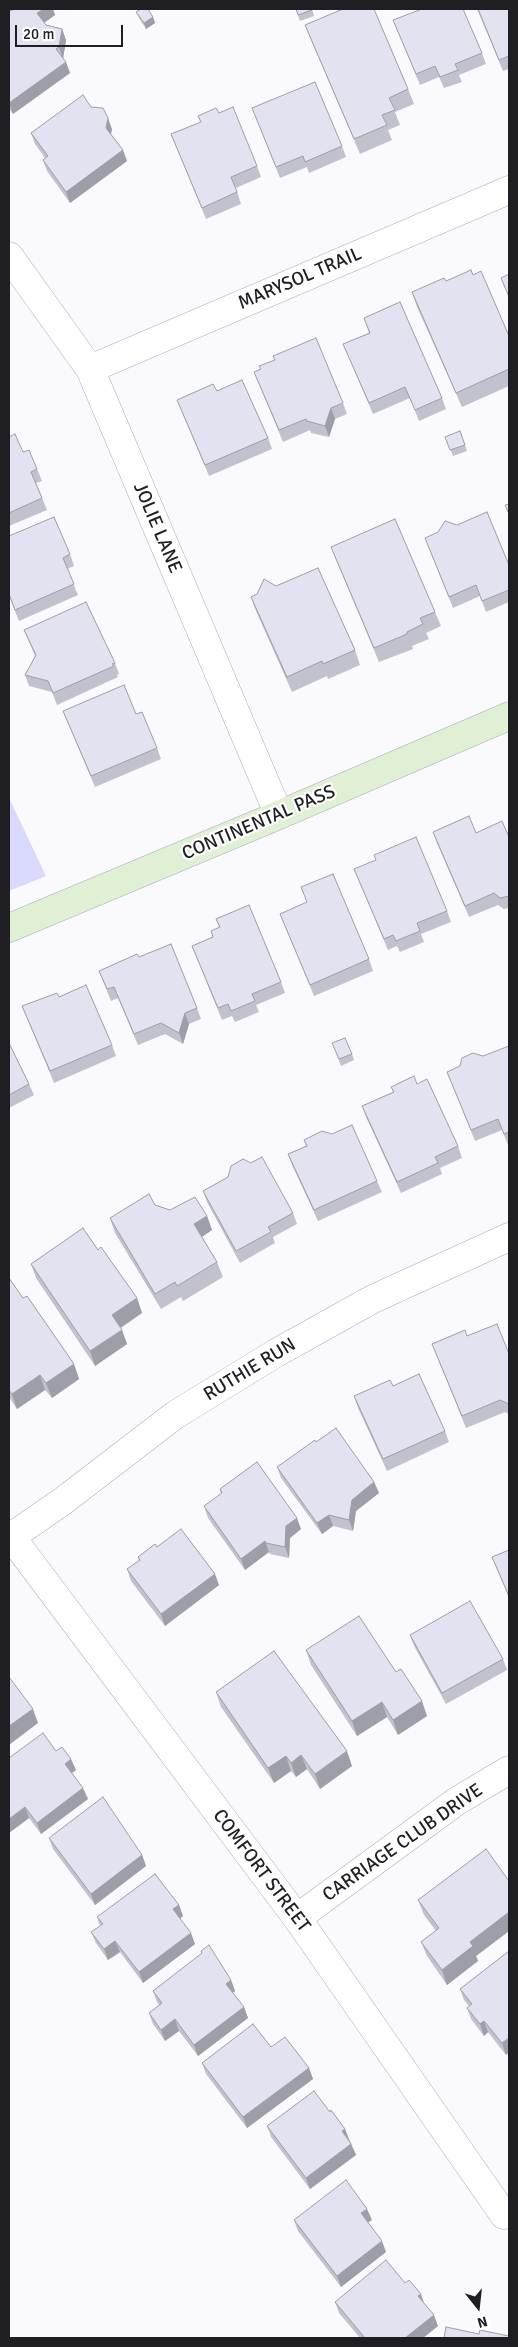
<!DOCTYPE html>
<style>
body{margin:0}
#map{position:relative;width:518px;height:2347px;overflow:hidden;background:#f9f9fe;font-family:Signika,sans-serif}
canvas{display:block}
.frame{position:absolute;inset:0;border:10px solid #1e1e23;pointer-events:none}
.north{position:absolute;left:453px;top:2282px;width:50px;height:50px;-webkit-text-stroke:4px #fff;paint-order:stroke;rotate:164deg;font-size:14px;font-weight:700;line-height:20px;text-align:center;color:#1e1e23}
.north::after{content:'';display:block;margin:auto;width:18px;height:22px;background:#1e1e23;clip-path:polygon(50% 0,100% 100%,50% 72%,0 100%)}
.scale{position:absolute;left:15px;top:25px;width:108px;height:22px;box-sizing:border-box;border:2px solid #1e1e23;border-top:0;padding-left:6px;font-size:15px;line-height:18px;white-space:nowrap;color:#1e1e23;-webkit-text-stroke:4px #fff;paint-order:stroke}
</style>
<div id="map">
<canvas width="518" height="2347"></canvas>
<div class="frame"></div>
<div class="north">N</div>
<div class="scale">20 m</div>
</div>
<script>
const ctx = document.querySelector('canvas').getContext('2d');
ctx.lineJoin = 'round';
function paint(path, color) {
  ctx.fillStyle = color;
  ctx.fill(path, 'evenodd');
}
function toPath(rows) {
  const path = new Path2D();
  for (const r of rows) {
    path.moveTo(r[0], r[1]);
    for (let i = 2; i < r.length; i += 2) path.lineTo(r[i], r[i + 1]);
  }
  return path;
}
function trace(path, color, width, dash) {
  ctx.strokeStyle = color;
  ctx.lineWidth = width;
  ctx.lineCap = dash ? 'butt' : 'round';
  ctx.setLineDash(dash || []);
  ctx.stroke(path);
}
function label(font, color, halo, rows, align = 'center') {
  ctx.font = font + ' Signika,sans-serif';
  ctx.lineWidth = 4.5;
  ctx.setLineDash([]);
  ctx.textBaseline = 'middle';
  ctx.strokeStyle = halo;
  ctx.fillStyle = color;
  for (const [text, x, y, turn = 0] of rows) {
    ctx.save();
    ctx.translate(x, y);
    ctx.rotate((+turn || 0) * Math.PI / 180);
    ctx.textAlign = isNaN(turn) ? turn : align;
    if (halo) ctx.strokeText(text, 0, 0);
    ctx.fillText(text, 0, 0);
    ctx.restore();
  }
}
const green = toPath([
 [9,798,46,876,9,891]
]);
const street = toPath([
 [9,256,90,369,279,815],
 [90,369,509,190],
 [9,1534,297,1918,504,2215],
 [11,1537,63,1501,175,1415,276,1353,373,1299,509,1237],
 [297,1918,457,1801,509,1770]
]);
const secondary = toPath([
 [9,928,279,815,509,716]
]);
const wall = toPath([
 [14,9,53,9,55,15,44,23,46,25,62,29,66,40,63,58,70,73,13,114,9,109,9,12],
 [296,9,312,9,314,16,300,21],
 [477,9,509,9,509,69,503,71],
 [136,12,153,17,155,23,146,29,139,18],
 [393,20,482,53,486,64,459,75,462,82,444,88,439,77,420,85],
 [305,25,408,89,414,104,395,112,400,125,388,130,392,140,360,154,311,40],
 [91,107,112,129,111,134,127,161,70,203,47,171,43,160,45,158,35,144,31,133],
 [252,108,342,146,346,157,309,173,307,167,280,178],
 [219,113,257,166,261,177,236,188,241,204,206,219,171,134,201,122],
 [446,281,509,336,509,386,462,407,417,307,412,292],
 [364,318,442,398,446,409,419,421,410,398,373,414,343,344,369,333],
 [254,372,343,403,347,414,335,419,329,437,311,433,310,430,283,442],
 [217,391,268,438,272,449,209,476,177,400],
 [460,431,467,451,453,456,445,437],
 [9,437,37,469,42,481,36,483,47,510,9,526],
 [9,536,70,554,74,566,67,569,78,595,19,621,9,596],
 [425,538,509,565,509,602,486,612,480,596,453,608],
 [331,547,435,612,441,626,426,633,429,639,412,646,413,649,379,662,337,562],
 [276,586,355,650,360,665,328,679,327,676,292,692,256,611,251,597],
 [24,630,115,663,119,674,117,675,118,677,57,705,52,692,29,686,25,675,35,656],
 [63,711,136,714,157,748,161,759,95,787],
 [433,832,476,833,509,837,509,908,504,909,498,905,469,917,437,843],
 [354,869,447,911,451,922,421,934,424,942,400,952,397,946,388,950],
 [280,914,369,959,373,971,314,996],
 [216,919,281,982,285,993,256,1005,259,1012,235,1022,232,1016,222,1020,192,946,213,937,219,927],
 [139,957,197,1008,201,1019,189,1024,183,1044,165,1034,138,1045,118,998,111,1001,99,971],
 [59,997,112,1045,116,1056,54,1083,22,1006],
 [9,1043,29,1084,34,1095,9,1108],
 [332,1043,352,1054,354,1060,341,1066],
 [509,1047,509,1145,508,1145,502,1130,475,1141,447,1072],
 [417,1084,458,1146,462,1158,440,1168,442,1174,401,1193,366,1117,362,1106,393,1092,391,1087],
 [304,1140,377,1181,382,1192,318,1221,292,1165,288,1154,306,1146],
 [228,1177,293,1213,297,1224,273,1237,275,1243,240,1263,207,1202,203,1191],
 [155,1205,170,1210,207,1216,212,1230,202,1237,217,1262,223,1277,183,1301,181,1297,161,1309,115,1233,110,1218],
 [31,1264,137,1298,142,1313,121,1328,127,1344,95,1366,36,1278],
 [9,1278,23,1298,74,1364,79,1379,52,1398,45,1390,17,1409,9,1397],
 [467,1336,509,1354,509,1414,505,1412,466,1428,432,1344],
 [393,1386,445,1431,449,1442,387,1471,358,1408,354,1396],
 [316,1442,374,1482,379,1493,356,1511,353,1531,333,1526,322,1534,281,1478,277,1467],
 [220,1489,301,1529,290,1538,289,1558,270,1554,269,1552,245,1570,208,1518,204,1506,221,1494],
 [509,1550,509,1598,492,1557],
 [138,1557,219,1585,165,1626,131,1581,127,1569,139,1561],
 [410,1635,503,1659,507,1670,446,1704,414,1646],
 [306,1650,427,1716,398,1735,387,1717,357,1736,311,1665],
 [216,1692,352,1766,320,1789,307,1769,296,1777,291,1771,274,1783,221,1707],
 [56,1751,76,1770,72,1773,88,1799,41,1834,29,1818,9,1833],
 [49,1838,142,1855,146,1866,95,1905,53,1849],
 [509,1881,509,1931,476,1956,478,1961,447,1985,427,1956,421,1942,436,1931,424,1915,418,1900],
 [179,1905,183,1916,180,1918,195,1944,143,1983,120,1952,108,1960,96,1943,91,1932,100,1926,97,1917],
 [201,1951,231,1980,235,1991,233,1993,244,2007,248,2018,198,2056,179,2031,165,2041,153,2024,149,2013,159,2005,157,2002,153,1991,202,1954],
 [509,1951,509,2052,506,2055,488,2032,484,2036,471,2019,467,2008,469,2006,464,2000,460,1989],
 [271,2047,309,2068,313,2079,247,2128,206,2074,202,2063],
 [330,2112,345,2129,356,2155,310,2189,271,2137,267,2126],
 [294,2220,372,2220,368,2222,386,2252,341,2287,298,2231],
 [405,2283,424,2304,438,2326,423,2338,360,2338,339,2313,335,2302]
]);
const shadedWall = toPath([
 [44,9,53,9,55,15,41,25,37,13],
 [153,17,155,23,146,29,144,23],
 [62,29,66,40,63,59,59,47],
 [66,62,70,73,13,114,9,103],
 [108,118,112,129,110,139,106,128],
 [123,150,127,161,70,203,66,192],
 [331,408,335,419,329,437,325,426],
 [185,1013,189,1024,183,1044,179,1033],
 [207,1216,212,1230,200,1238,194,1224],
 [137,1298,142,1313,117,1330,112,1315],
 [122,1330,127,1344,95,1366,90,1351],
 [74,1364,79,1379,52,1398,46,1383],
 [40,1375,45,1390,17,1409,12,1394],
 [374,1482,379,1493,356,1511,353,1531,349,1520,352,1500],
 [329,1515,333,1526,322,1534,317,1523],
 [297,1518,301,1529,290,1538,289,1558,285,1547,286,1526],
 [265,1541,269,1552,245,1570,241,1559],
 [215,1574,219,1585,165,1626,161,1614],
 [422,1701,427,1716,398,1735,393,1720],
 [382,1702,387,1717,357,1736,352,1721],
 [33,1709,38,1723,9,1745,9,1726],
 [347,1751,352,1766,320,1789,315,1774],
 [301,1755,307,1769,296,1777,291,1763],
 [286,1756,291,1771,274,1783,268,1768],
 [71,1759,76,1770,69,1775,65,1764],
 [83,1788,88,1799,41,1834,37,1823],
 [25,1807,29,1818,9,1833,9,1819],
 [142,1855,146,1866,95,1905,91,1894],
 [179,1905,183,1916,177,1921,173,1909],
 [509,1912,509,1931,476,1956,478,1961,447,1985,442,1970,470,1942],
 [191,1933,195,1944,143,1983,139,1972],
 [115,1941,120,1952,108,1960,104,1949],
 [231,1980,235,1991,230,1995,226,1984],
 [244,2007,248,2018,198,2056,194,2045],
 [175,2019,179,2031,165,2041,161,2030],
 [484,2021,488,2032,484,2036,480,2024],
 [509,2038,509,2052,506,2055,502,2043],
 [309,2068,313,2079,247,2128,243,2117],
 [345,2129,349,2140,342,2131],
 [351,2144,356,2155,310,2189,306,2178],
 [367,2209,372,2220,365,2224,361,2213],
 [382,2241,386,2252,341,2287,337,2276],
 [421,2294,425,2306,418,2296],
 [434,2315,438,2326,423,2338,405,2338]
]);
const building = toPath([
 [14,9,44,9,37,13,46,25,62,29,59,47,56,49,66,62,9,103,9,12,14,9],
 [141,9,148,9,153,17,144,23,136,12,141,9],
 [296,9,312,9,312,10,298,15,296,9],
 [343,9,374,9,408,89,389,98,395,110,382,115,387,125,354,139,305,25,343,9],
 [422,9,463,9,482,53,455,64,458,70,440,77,435,66,416,74,393,20,422,9],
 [478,9,509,9,509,56,499,60,478,9],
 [315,82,342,146,305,162,303,156,276,167,252,108,315,82],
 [83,95,91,107,103,108,108,118,106,128,123,150,66,192,43,160,48,156,31,133,83,95],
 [233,107,257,166,231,177,237,192,202,208,171,134,201,122,198,116,216,108,219,113,233,107],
 [471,270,473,275,481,271,509,336,509,369,456,393,412,292,444,278,446,281,471,270],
 [509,274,509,297,501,278,509,274],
 [400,302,442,398,415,410,405,387,369,403,343,344,370,333,364,318,400,302],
 [316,338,343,403,331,408,325,426,307,421,306,419,279,430,254,372,261,369,259,366,275,360,273,356,316,338],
 [242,380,268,438,205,465,177,400,213,384,217,391,242,380],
 [460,431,465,445,450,450,445,437,460,431],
 [15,434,23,452,29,450,37,469,31,472,42,498,9,513,9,437,15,434],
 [509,504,509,514,505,505,509,504],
 [487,512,509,565,509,590,482,601,476,585,449,597,425,538,438,532,445,521,457,525,487,512],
 [54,517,70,554,63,558,74,584,15,610,9,594,9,536,54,517],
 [395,519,435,612,420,618,423,624,407,632,407,634,374,648,331,547,395,519],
 [318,568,355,650,323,664,322,661,287,677,251,597,257,594,264,579,276,586,318,568],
 [86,602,115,663,112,664,114,666,53,693,48,681,25,675,36,655,24,630,86,602],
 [124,685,136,714,142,712,157,748,91,776,63,711,124,685],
 [469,816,476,833,502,821,509,837,509,896,500,898,494,893,465,906,433,832,469,816],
 [416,837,447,911,417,923,420,931,396,941,393,935,384,939,354,869,376,860,374,855,416,837],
 [333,874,369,959,310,985,280,914,307,902,301,887,333,874],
 [249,905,281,982,252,994,255,1001,231,1011,228,1004,218,1008,192,946,213,937,211,931,220,927,216,919,249,905],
 [171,944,197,1008,185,1013,179,1033,161,1023,134,1034,114,987,107,989,99,971,137,954,139,957,171,944],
 [86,985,112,1045,50,1071,22,1006,57,993,59,997,86,985],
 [345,1038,352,1054,339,1059,332,1043,345,1038],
 [9,1043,29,1084,9,1095,9,1043],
 [509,1046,509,1132,504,1134,498,1119,471,1130,447,1072,460,1066,462,1058,473,1053,483,1056,509,1046],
 [414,1076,417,1084,427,1079,458,1146,435,1157,438,1163,397,1182,362,1106,394,1092,391,1087,414,1076],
 [352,1125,377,1181,314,1210,288,1154,307,1146,304,1140,322,1131,332,1134,352,1125],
 [262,1157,293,1213,268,1227,271,1232,236,1251,203,1191,228,1177,231,1166,243,1159,251,1163,262,1157],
 [149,1194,155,1205,170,1210,195,1197,207,1216,194,1224,217,1262,177,1286,175,1282,155,1294,110,1218,149,1194],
 [83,1228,98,1250,101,1247,137,1298,112,1315,122,1330,90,1351,31,1264,83,1228],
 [9,1278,23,1298,27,1296,74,1364,46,1383,40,1375,12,1394,9,1390,9,1278],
 [497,1324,509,1354,509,1404,500,1400,462,1416,432,1344,465,1330,467,1336,497,1324],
 [419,1374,445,1431,383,1459,354,1396,390,1380,393,1386,419,1374],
 [336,1428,374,1482,352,1500,349,1520,329,1515,317,1523,277,1467,315,1440,316,1442,336,1428],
 [257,1462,297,1518,286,1526,285,1547,266,1543,265,1541,241,1559,204,1506,222,1493,220,1489,257,1462],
 [181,1529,215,1574,161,1614,127,1569,140,1560,138,1557,155,1544,157,1547,181,1529],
 [509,1550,509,1596,492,1557,509,1550],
 [470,1601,503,1659,442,1693,410,1635,470,1601],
 [359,1616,396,1672,401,1669,422,1701,393,1720,382,1702,352,1721,306,1650,359,1616],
 [274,1651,347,1751,315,1774,301,1755,291,1763,286,1756,268,1768,216,1692,274,1651],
 [9,1677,33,1709,9,1726,9,1677],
 [43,1733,56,1751,62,1747,71,1759,65,1764,83,1788,37,1823,25,1807,9,1819,9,1758,43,1733],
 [103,1797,142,1855,91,1894,49,1838,103,1797],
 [486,1849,509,1881,509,1912,470,1942,473,1946,442,1970,421,1942,439,1928,418,1900,486,1849],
 [155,1874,179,1905,173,1909,191,1933,139,1972,115,1941,104,1949,91,1932,103,1924,97,1917,155,1874],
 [209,1945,231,1980,226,1984,244,2007,194,2045,175,2019,161,2030,149,2013,162,2003,153,1991,202,1953,201,1951,209,1945],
 [509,1951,509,2038,502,2043,484,2021,480,2024,467,2008,472,2004,460,1989,509,1951],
 [253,2024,271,2047,285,2037,309,2068,243,2117,202,2063,253,2024],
 [314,2091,330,2112,331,2110,345,2129,342,2131,351,2144,306,2178,267,2126,314,2091],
 [346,2180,367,2209,361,2213,382,2241,337,2276,294,2220,346,2180],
 [386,2260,405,2283,409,2280,421,2294,418,2296,434,2315,405,2338,365,2338,335,2302,386,2260],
 [446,2327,479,2334,480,2330,509,2336,509,2338,444,2338,446,2327]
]);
const streetNames = [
 ["MARYSOL TRAIL",300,279,-23],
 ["JOLIE LANE",157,528,67],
 ["CONTINENTAL PASS",259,823,-23],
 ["RUTHIE RUN",250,1370,-31],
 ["CARRIAGE CLUB DRIVE",403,1843,-35],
 ["COMFORT STREET",261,1871,53]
];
paint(green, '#d8d9fc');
trace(street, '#acadba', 29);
trace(secondary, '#acadba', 29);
trace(street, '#fff', 28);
trace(secondary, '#dff0d4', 28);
paint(wall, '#c2c2ce');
paint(shadedWall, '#9e9ea8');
paint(building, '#e2e2f0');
trace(building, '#9e9ea8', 1);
label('19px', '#1e1e23', '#fff', streetNames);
</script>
